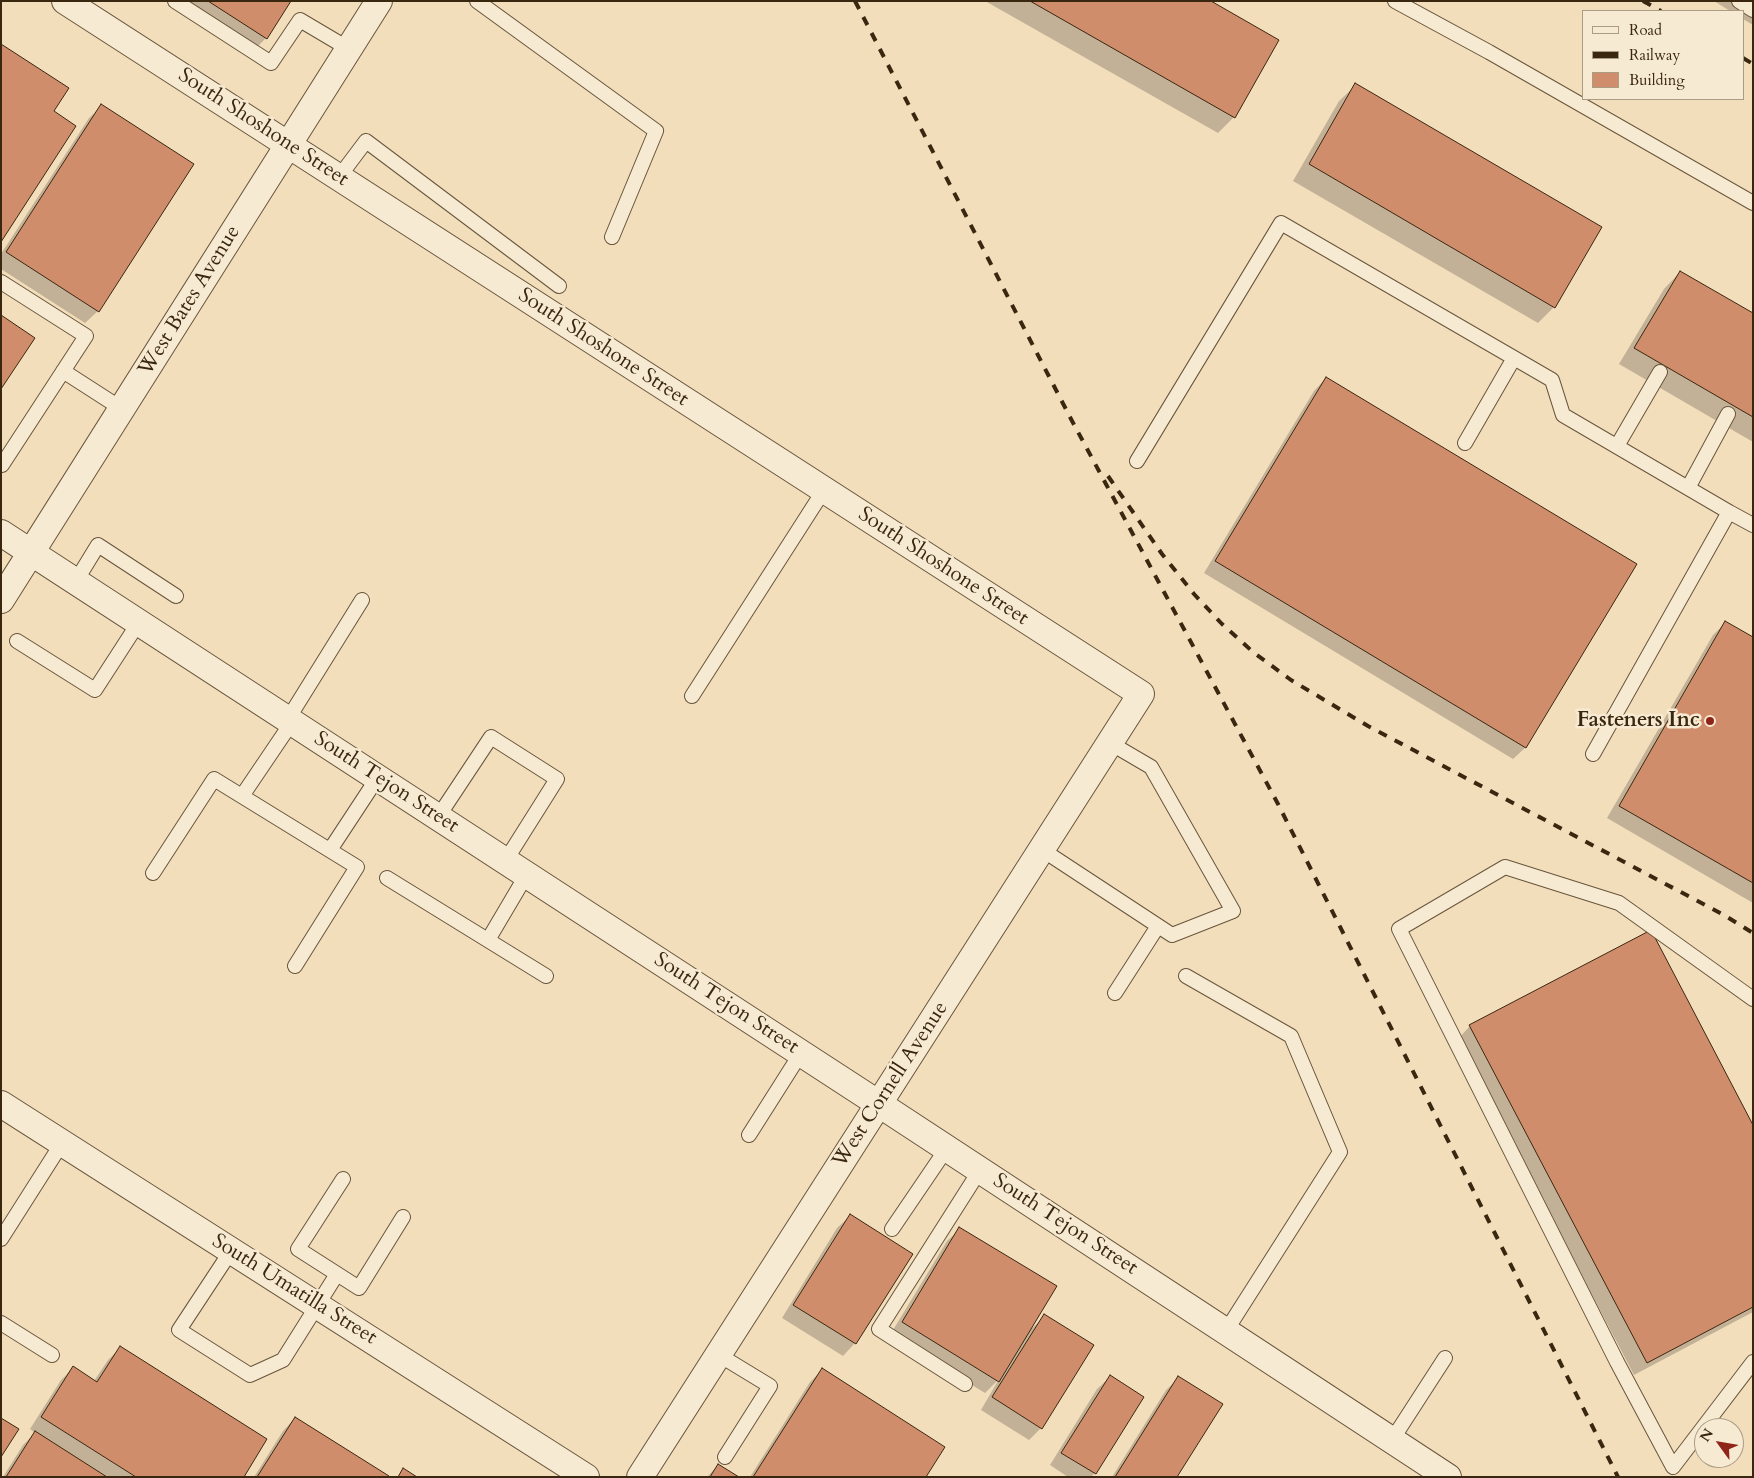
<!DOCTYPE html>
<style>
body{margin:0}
#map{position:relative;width:1754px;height:1478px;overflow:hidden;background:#f3debc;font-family:Cardo,serif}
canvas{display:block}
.frame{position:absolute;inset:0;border:2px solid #3a2710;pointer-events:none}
.legend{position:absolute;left:1582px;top:10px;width:162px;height:90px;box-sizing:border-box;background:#f7ead3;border:1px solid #ab9c85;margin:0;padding:6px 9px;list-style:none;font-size:15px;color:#3a2710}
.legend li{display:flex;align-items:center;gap:10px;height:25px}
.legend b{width:25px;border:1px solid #ab9c85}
.north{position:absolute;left:1694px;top:1418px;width:50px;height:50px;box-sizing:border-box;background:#f7ead3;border:1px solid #ab9c85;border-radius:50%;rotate:302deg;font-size:14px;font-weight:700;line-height:20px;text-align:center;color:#3a2710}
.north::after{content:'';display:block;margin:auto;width:18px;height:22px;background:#8f2418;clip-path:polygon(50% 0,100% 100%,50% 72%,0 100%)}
</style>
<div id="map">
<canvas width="1754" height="1478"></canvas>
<div class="frame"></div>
<ul class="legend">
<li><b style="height:6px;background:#f7ead3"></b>Road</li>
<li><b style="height:6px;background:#3a2710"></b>Railway</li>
<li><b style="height:14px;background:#d08d6c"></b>Building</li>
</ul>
<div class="north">N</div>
</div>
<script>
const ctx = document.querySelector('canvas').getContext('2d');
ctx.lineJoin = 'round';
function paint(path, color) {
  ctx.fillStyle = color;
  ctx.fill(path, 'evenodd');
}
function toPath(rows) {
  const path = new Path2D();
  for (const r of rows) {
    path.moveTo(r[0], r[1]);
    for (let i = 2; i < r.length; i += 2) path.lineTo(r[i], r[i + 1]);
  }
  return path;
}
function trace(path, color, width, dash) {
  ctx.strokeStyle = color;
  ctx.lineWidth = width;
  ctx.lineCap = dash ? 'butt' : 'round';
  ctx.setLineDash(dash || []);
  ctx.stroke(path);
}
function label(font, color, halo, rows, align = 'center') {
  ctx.font = font + ' Cardo,serif';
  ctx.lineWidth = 5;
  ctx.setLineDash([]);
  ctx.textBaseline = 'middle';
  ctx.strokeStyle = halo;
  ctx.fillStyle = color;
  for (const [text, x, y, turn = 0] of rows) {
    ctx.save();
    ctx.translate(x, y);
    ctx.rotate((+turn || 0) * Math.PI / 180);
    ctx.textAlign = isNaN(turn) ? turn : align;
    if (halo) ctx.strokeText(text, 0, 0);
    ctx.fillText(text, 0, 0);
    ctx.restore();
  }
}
const shadow = toPath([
 [176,1,289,1,266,38,254,50],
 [985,1,1209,1,1234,117,1218,133],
 [1714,1,1753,1,1753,25,1743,19,1743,11,1730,11],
 [1356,85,1554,307,1538,323,1293,181,1339,101],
 [102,106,98,311,85,323,1,269,1,254,89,118],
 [1680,272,1753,315,1753,442,1619,364,1664,289],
 [1326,378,1526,747,1513,759,1204,573,1314,391],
 [1725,623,1753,638,1753,903,1607,818,1713,635],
 [1470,1026,1753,1127,1753,1312,1634,1375,1458,1039],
 [850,1216,911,1254,855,1343,843,1356,782,1318,837,1228],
 [960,1229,1029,1331,1045,1316,1041,1428,1029,1440,981,1410,999,1379,985,1393,890,1335,947,1241],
 [120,1348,242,1477,3,1477,23,1445,35,1433,30,1429,61,1380,73,1368,94,1381,108,1360],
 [822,1370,925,1477,750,1477,810,1382],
 [1110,1377,1142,1397,1095,1473,1091,1477,1068,1477,1050,1465,1097,1389],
 [1179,1378,1176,1477,1112,1477,1166,1390],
 [295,1418,388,1477,254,1477,283,1431],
 [718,1465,736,1477,707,1477]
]);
const building = toPath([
 [208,1,291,1,267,39,208,1],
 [1030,1,1211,1,1279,40,1235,118,1030,1],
 [1,44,69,88,54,111,76,126,1,242,1,44],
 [1355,83,1602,227,1555,308,1309,164,1355,83],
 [101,104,194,164,99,312,6,252,101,104],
 [1680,271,1753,313,1753,417,1634,348,1680,271],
 [1,315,35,338,1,389,1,315],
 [1326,377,1637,564,1526,748,1215,561,1326,377],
 [1725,621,1753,637,1753,883,1619,806,1725,621],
 [1651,930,1753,1125,1753,1307,1647,1363,1469,1025,1651,930],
 [850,1214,913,1254,856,1344,793,1305,850,1214],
 [959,1227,1057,1286,999,1382,902,1322,959,1227],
 [1044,1314,1094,1345,1042,1429,992,1397,1044,1314],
 [120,1346,267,1439,244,1477,136,1477,41,1417,73,1366,97,1382,120,1346],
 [822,1368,945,1447,926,1477,753,1477,822,1368],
 [1110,1375,1144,1397,1096,1474,1061,1453,1110,1375],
 [1178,1376,1223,1404,1177,1477,1115,1477,1178,1376],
 [295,1417,389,1476,389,1477,257,1477,295,1417],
 [1,1418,19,1429,1,1457,1,1418],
 [35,1431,107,1477,6,1477,35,1431],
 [718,1464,739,1477,710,1477,718,1464],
 [403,1468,417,1477,398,1477,403,1468]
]);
const service = toPath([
 [175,1,271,63,300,20,349,49],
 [477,1,656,131,612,237],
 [1395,1,1489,52,1753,203],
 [1739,1,1753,10],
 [339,177,366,141,559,286],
 [1,282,86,336,2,465],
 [63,371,122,409],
 [1465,443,1514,358],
 [1617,446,1660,372],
 [1137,461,1281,223,1552,380,1563,415,1729,512,1593,754],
 [1688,488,1728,414],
 [1729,512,1753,525],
 [76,581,98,545,176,596],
 [17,641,95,690,139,622],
 [692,696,824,490],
 [288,719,362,600],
 [242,796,292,722],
 [438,817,491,737,557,779,506,860],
 [1041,849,1172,935,1233,911,1151,767,1110,743],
 [330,850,378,777],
 [153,873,214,779,357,867,295,966],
 [387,878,546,976],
 [488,940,527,874],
 [1186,976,1291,1036,1340,1152,1226,1331],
 [1115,993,1158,926],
 [1753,999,1619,903,1505,867,1399,929,1617,1362,1673,1467,1753,1362],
 [749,1135,801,1053],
 [343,1179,298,1249,359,1288,403,1217],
 [892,1229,947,1148],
 [1,1239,62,1143],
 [231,1251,179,1330,250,1375,283,1360,337,1274],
 [1,1323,52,1355],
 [719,1355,770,1386,725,1457],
 [965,1384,879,1329,980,1170],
 [1392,1440,1445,1358]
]);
const minor = toPath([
 [65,1,1141,694,640,1477],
 [1,533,879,1104,1448,1477],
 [1,600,379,1],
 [1,1104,586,1477]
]);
const rail = toPath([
 [855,1,1071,419,1278,804,1618,1477],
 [1643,1,1661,11],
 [1743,58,1753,64],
 [1108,476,1162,554,1194,594,1222,624,1253,652,1291,680,1368,726,1724,915,1753,933]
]);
const markers = [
 [1710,721,5,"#8f2418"]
];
const streetNames = [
 ["South Shoshone Street",263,128,33],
 ["West Bates Avenue",190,301,-58],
 ["South Shoshone Street",603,348,33],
 ["South Shoshone Street",943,567,33],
 ["South Tejon Street",386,783,33],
 ["South Tejon Street",726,1004,33],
 ["West Cornell Avenue",891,1085,-57],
 ["South Tejon Street",1065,1225,33],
 ["South Umatilla Street",294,1290,32]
];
const poiNames = [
 ["Fasteners Inc",1700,721]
];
paint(shadow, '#0003');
paint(building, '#d08d6c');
trace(building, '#3a2710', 1);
trace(service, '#68553b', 16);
trace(minor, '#68553b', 28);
trace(service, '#f7ead3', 14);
trace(minor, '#f7ead3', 26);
trace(rail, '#3a2710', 4, [9, 9]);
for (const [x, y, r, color] of markers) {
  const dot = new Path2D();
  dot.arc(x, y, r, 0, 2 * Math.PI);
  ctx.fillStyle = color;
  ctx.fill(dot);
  trace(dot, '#f7ead3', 2);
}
label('21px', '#3a2710', '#f7ead3', streetNames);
label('bold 21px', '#3a2710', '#f7ead3', poiNames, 'right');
</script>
